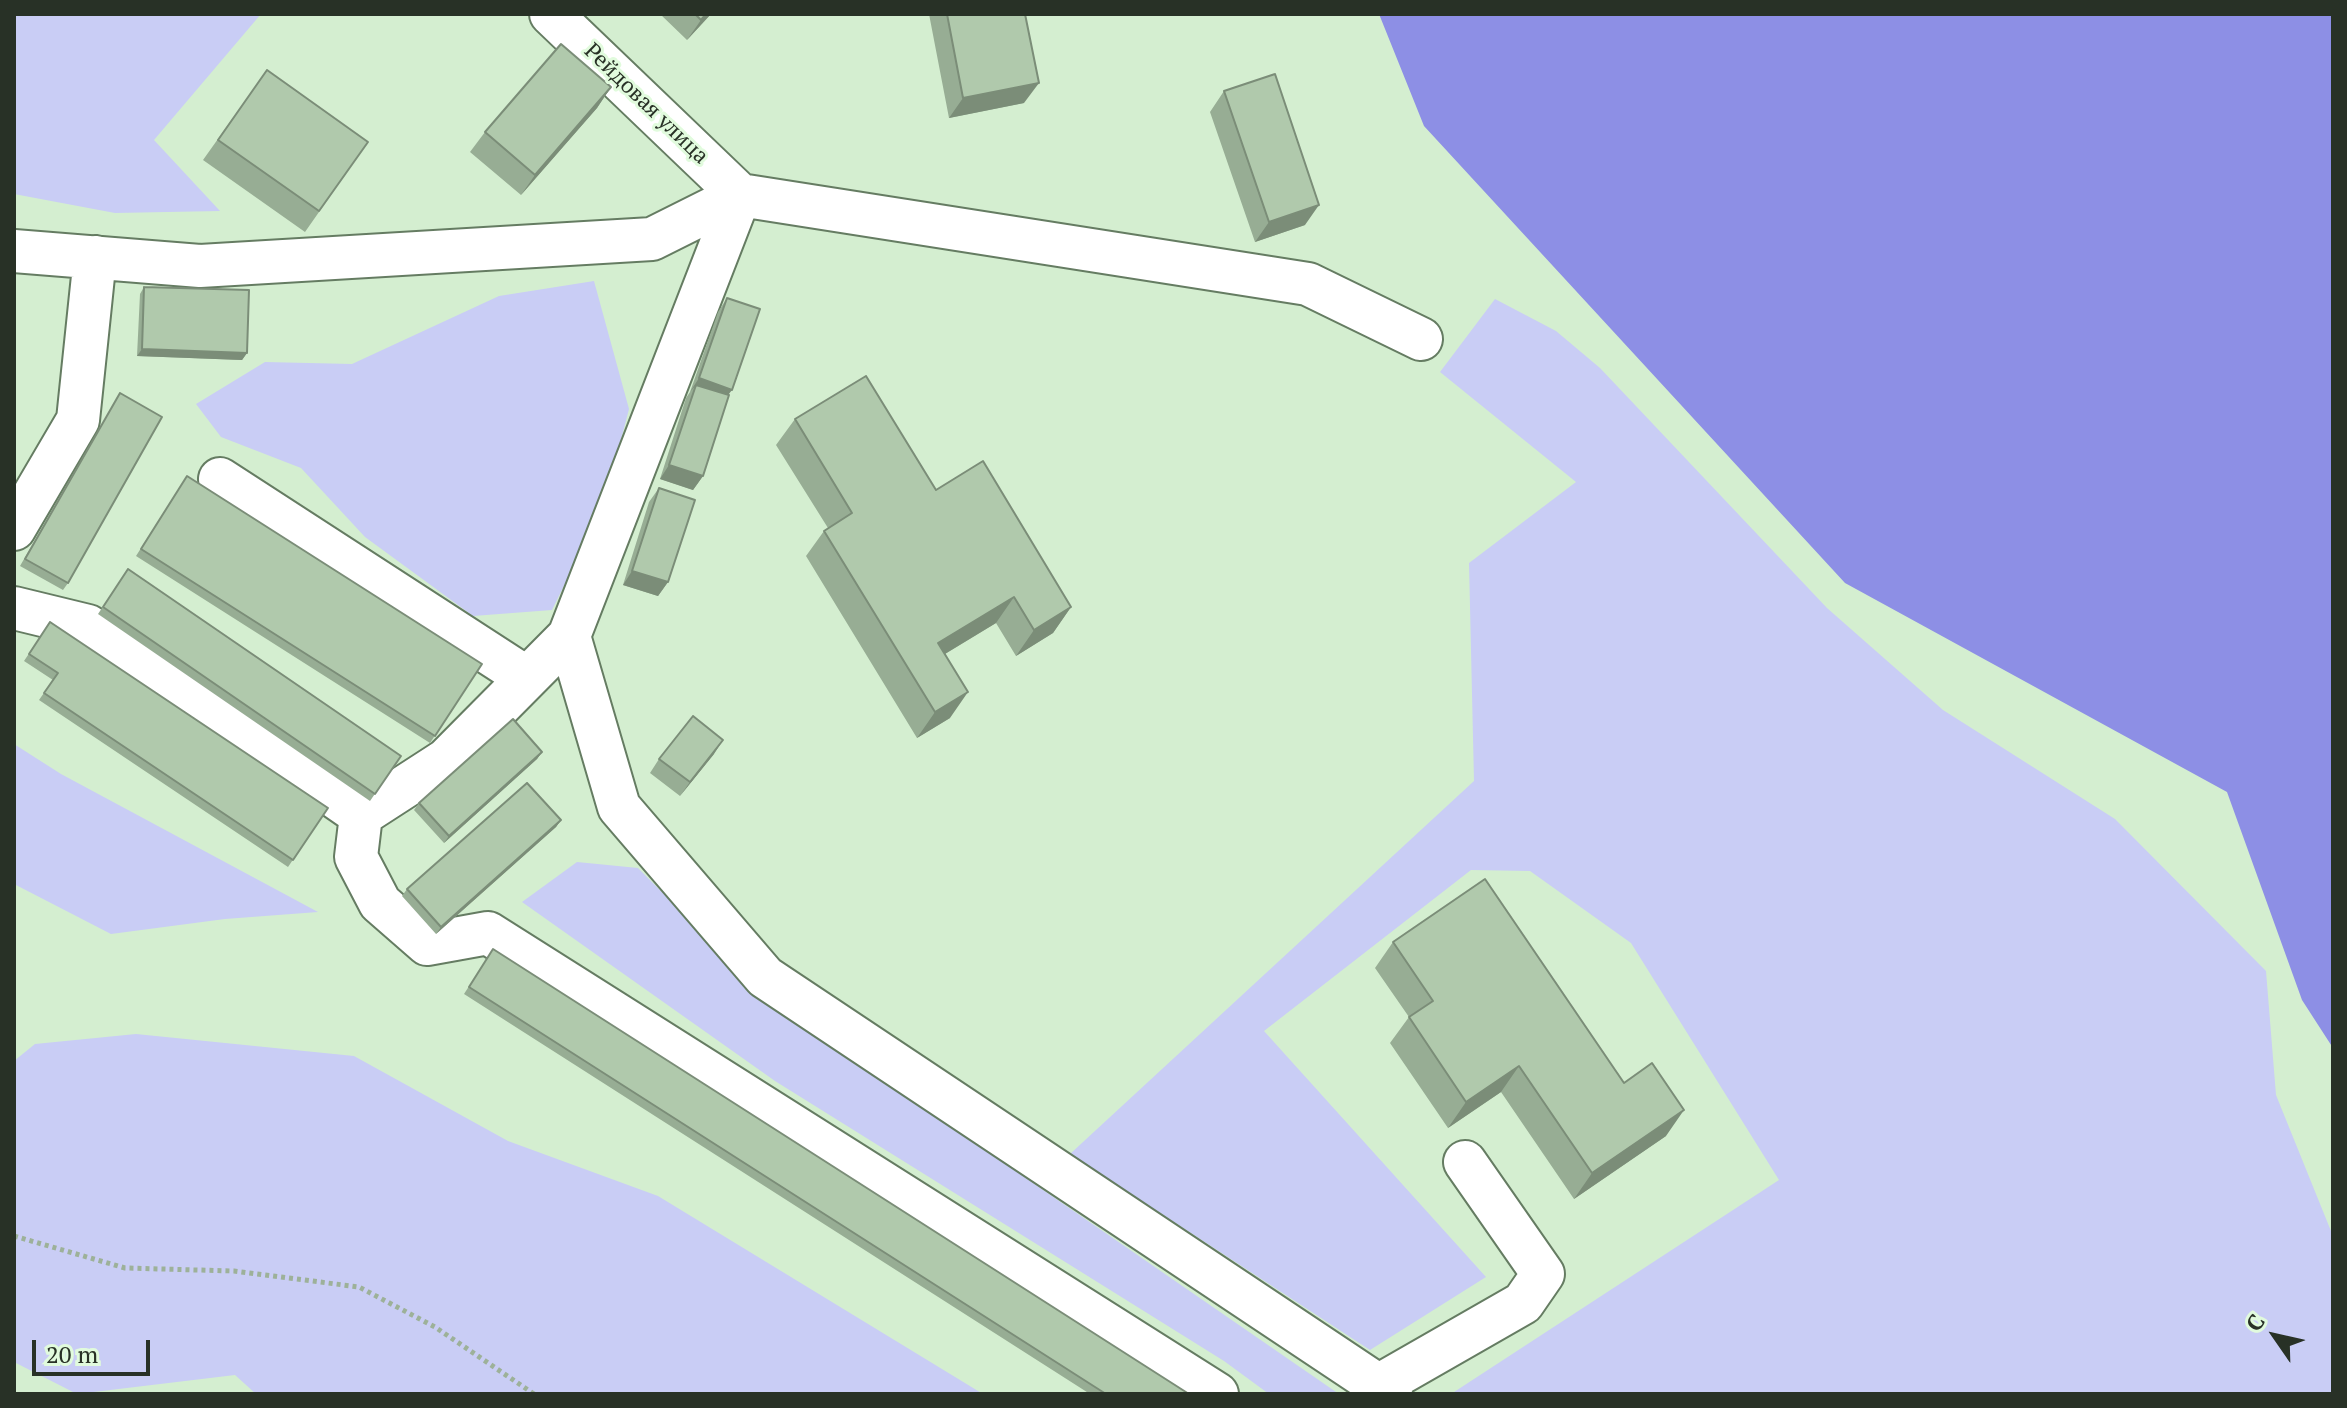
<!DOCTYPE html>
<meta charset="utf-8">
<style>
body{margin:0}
#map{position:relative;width:2347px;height:1408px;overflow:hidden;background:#d4eed0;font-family:"PT Serif",serif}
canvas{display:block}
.frame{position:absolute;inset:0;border:16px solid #283126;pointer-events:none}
.north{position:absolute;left:2235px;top:1296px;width:80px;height:80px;-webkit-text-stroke:6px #e1fbdd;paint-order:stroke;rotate:304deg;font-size:22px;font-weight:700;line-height:32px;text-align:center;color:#283126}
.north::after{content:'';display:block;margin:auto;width:28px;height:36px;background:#283126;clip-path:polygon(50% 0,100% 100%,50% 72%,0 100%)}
.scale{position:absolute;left:32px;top:1340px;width:118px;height:36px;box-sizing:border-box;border:4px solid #283126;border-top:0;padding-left:10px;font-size:24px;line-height:28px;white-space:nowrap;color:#283126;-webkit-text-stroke:6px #e1fbdd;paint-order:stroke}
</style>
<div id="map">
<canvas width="2347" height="1408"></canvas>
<div class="frame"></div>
<div class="north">С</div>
<div class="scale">20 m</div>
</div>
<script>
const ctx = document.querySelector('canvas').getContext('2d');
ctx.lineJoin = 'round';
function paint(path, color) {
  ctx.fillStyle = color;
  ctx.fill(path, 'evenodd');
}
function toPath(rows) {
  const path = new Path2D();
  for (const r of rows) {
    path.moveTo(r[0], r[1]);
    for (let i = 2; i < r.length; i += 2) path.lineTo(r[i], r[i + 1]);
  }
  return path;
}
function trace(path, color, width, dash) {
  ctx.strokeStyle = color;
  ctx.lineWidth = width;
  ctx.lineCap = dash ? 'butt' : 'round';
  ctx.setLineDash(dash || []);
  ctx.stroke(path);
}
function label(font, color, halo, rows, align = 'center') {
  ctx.font = font + ' "PT Serif",serif';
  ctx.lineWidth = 6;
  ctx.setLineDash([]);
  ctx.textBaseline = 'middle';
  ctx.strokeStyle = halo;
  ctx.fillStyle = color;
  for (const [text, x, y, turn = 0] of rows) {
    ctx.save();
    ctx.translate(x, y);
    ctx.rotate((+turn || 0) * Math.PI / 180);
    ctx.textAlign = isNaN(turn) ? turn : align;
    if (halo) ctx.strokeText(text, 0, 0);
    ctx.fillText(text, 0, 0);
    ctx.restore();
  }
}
const green = toPath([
 [14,14,261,14,154,140,220,211,115,213,14,194],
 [594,281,629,409,604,505,552,610,473,616,365,537,301,468,221,437,196,404,265,362,352,364,499,296],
 [1495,299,1556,331,1600,368,1827,608,1943,710,2115,819,2266,971,2276,1095,2333,1236,2333,1394,1451,1394,1779,1180,1631,943,1530,871,1471,870,1264,1031,1486,1277,1370,1350,1070,1154,1474,781,1469,563,1576,482,1440,372],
 [14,744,61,774,318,912,225,919,111,934,14,884],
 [577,862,638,868,772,1003,1339,1394,1269,1394,1224,1361,775,1081,522,902],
 [136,1034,354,1056,508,1141,658,1196,983,1394,256,1394,235,1375,77,1394,14,1362,14,1061,35,1044]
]);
const water = toPath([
 [1379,14,2333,14,2333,1048,2302,1000,2227,792,1845,583,1424,126]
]);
const path = toPath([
 [14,1236,125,1268,234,1271,359,1287,435,1327,534,1394]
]);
const minor = toPath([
 [551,14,740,195,569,636,619,807,765,977,1391,1394],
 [14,251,200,266,652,239,740,195,1308,284,1421,339],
 [220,479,527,678],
 [14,529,78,420,95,257],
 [14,608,88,626,361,815,446,760,569,636],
 [361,815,356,857,380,903,427,944,488,933,1217,1394],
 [1378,1386,1523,1303,1543,1274,1465,1162]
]);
const wall = toPath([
 [660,14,711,14,687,40],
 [929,14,1025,14,1024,103,949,118],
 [267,70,368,142,305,232,203,160],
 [611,87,597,108,521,195,470,152,485,132],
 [1224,91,1305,225,1255,242,1210,112],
 [144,287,247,353,242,360,137,356,140,294],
 [727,298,728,395,703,476,693,490,660,479,686,398,690,392,718,312],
 [120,393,68,583,63,590,20,566],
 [795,419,936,490,1071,607,1053,633,1016,656,996,623,945,654,950,718,917,738,806,556,824,531,828,528,776,445],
 [187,476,482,664,430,743,136,556],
 [659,488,668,582,658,596,623,585,649,502],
 [128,569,401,756,370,801,98,614],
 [50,622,328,808,288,867,39,700,53,680,24,661],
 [542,752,537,759,444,843,414,810,419,803],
 [714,754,680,796,650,773,659,759],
 [561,820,556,827,436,934,402,896,407,889],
 [1393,942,1624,1083,1666,1136,1574,1199,1501,1092,1448,1128,1390,1043,1409,1017,1375,968],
 [493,949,1189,1394,1090,1394,464,994]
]);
const shadedWall = toPath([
 [706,14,711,14,687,40,701,20],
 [1039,83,1024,103,949,118,963,98],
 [611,87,597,108,521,195,535,175],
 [1319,205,1305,225,1255,242,1269,222],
 [142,349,247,353,242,360,137,356],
 [699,378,732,390,722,403,696,385,690,392],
 [669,465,703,476,693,490,660,479],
 [632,571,668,582,658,596,623,585],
 [1014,597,996,623,920,669,938,643],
 [1071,607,1053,633,1016,656,1034,630],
 [968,692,950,718,917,738,935,712],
 [723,740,714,754,680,796,690,782],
 [542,752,537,759,444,843,449,836],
 [561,820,556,827,436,934,441,927],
 [1519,1066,1501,1092,1448,1128,1466,1102],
 [1684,1110,1666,1136,1574,1199,1592,1173]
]);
const building = toPath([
 [695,14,706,14,701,20,695,14],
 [947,14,1025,14,1039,83,963,98,947,14],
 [561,44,611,87,535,175,485,132,561,44],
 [267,70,368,142,319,211,218,140,267,70],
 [1275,74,1319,205,1269,222,1224,91,1275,74],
 [144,287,249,290,247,353,142,349,144,287],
 [727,298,760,309,732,390,699,378,727,298],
 [866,376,936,490,983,461,1071,607,1034,630,1014,597,938,643,968,692,935,712,824,531,852,513,795,419,866,376],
 [696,385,729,395,703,476,669,465,696,385],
 [120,393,162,417,68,583,25,559,120,393],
 [187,476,482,664,435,736,141,549,187,476],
 [659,488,695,500,668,582,632,571,659,488],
 [128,569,401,756,375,794,103,607,128,569],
 [50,622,328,808,293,860,44,693,58,673,29,654,50,622],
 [693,716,723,740,690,782,659,759,693,716],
 [513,719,542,752,449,836,419,803,513,719],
 [527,783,561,820,441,927,407,889,527,783],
 [1485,879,1624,1083,1652,1063,1684,1110,1592,1173,1519,1066,1466,1102,1409,1017,1433,1001,1393,942,1485,879],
 [493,949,1189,1394,1106,1394,469,987,493,949]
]);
const streetNames = [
 ["Рейдовая улица",646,104,44]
];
paint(green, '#c9cdf5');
paint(water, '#8d8fe5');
trace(minor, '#657c62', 46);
trace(path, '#9db199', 5, [4, 4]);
trace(minor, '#fff', 42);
paint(wall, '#97ad94');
paint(shadedWall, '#7b8d78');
paint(building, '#b0c9ac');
trace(building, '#7b8d78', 2);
label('22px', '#283126', '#e1fbdd', streetNames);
</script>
